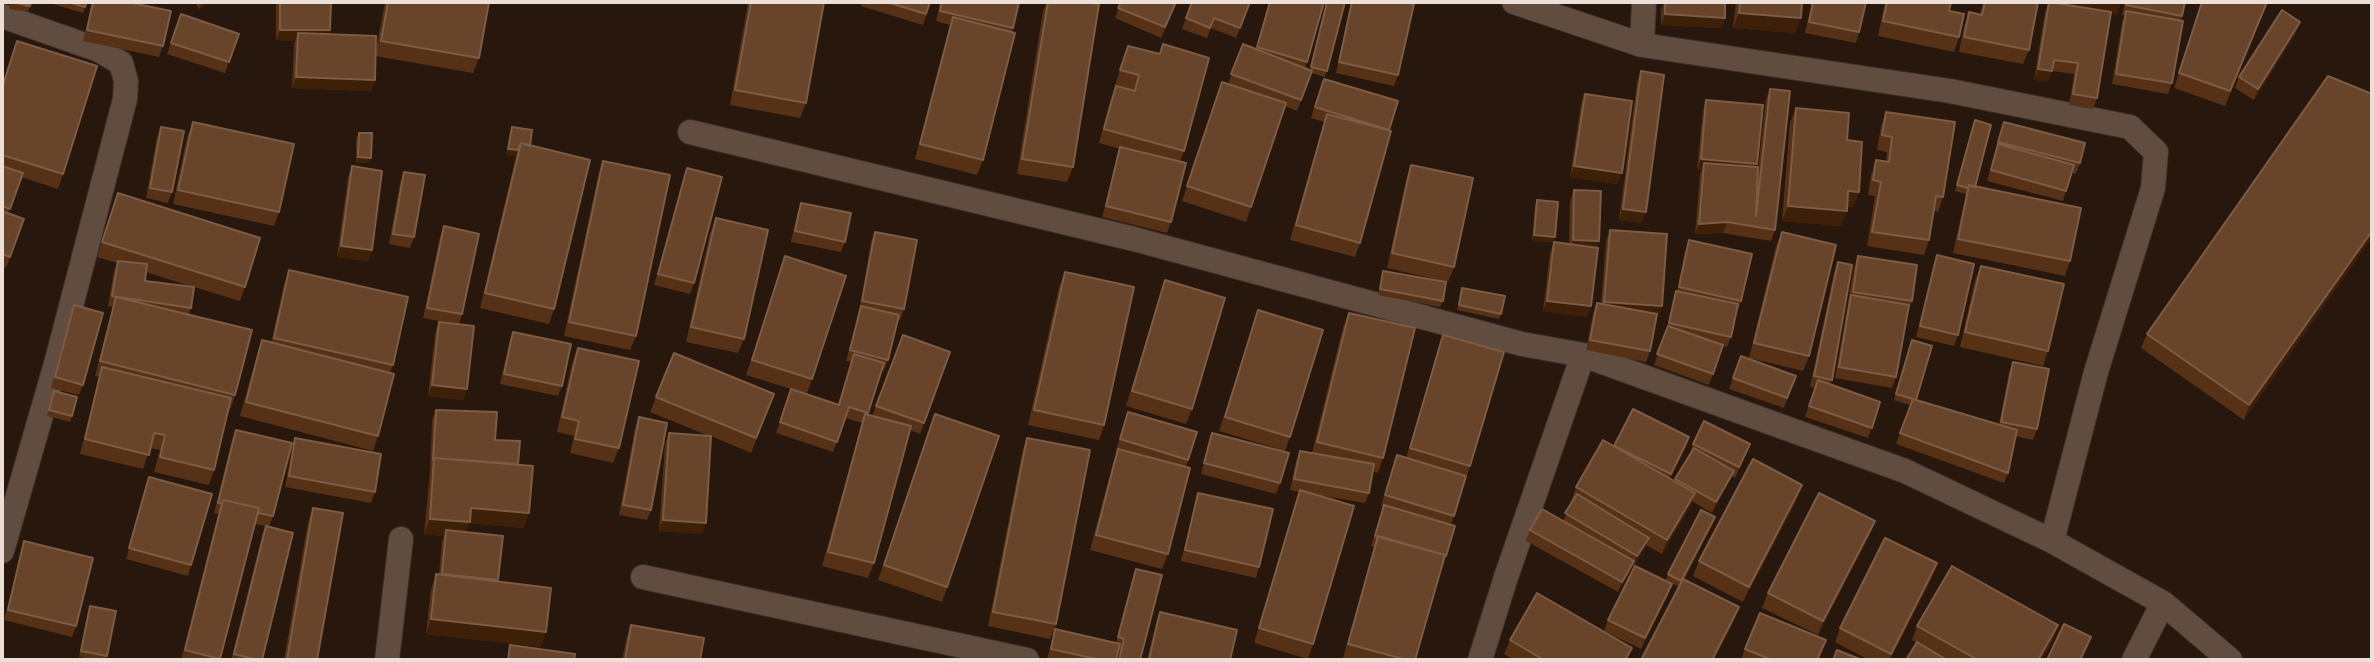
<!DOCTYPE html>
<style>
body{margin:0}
#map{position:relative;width:2374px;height:662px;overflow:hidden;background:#28170c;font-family:"Archivo Narrow",sans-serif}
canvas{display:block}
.frame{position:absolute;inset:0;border:4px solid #ebdfd7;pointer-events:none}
</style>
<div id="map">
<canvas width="2374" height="662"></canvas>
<div class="frame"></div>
</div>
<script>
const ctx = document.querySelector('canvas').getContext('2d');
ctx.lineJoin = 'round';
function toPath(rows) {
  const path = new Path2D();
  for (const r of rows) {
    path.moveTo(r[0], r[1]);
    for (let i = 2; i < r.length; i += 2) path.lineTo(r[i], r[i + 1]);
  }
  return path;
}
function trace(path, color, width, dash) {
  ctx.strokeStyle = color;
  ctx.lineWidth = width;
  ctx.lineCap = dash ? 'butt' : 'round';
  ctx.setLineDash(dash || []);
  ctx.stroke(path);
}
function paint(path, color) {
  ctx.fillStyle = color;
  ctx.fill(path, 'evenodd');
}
const minor = toPath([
 [1514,2,1642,45,1950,91,2130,127,2156,152,2153,188,2096,372,2052,541],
 [2,16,99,50,121,63,126,81,125,99,57,360,2,551],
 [1642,45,1644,2],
 [690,132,1134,239,1522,344,1583,355,1905,471,2052,541,2163,603,2230,660],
 [643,577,1027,660],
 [387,660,401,539],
 [1480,660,1506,577,1583,355],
 [2134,660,2163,603]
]);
const wall = toPath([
 [10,2,31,2,28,12,9,9],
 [46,2,87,2,83,13],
 [92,2,127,2,163,46,159,57,83,41],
 [195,2,210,2,199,9],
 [276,2,331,2,330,30,329,34,375,55,385,2,489,2,479,58,473,73,375,56,375,80,371,91,292,88,294,44,295,41,276,40],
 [748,2,824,2,806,103,800,118,730,105],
 [862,2,930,2,923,25,861,6],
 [940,2,1019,2,983,160,977,175,915,159,950,25,936,21],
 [1047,2,1084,2,1073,167,1067,182,1017,174,1043,11],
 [1121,2,1177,2,1161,38,1115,18],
 [1192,2,1250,2,1236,38,1211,28,1207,38,1182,29],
 [1269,2,1324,2,1305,68,1310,70,1327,2,1345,2,1325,77,1311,73,1297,111,1285,106,1246,222,1182,201,1222,82,1228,84,1243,44,1256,49],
 [1351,2,1404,2,1398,75,1394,86,1336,73],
 [1664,2,1725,2,1725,18,1721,28,1661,25,1661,10],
 [1736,2,1802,2,1795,33,1733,28],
 [1812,2,1866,2,1859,32,1856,43,1805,33],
 [1885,2,1951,2,1949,11,1959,37,1954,52,1878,36],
 [1983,2,2038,2,2029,50,2023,64,1959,52,1964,27,1969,12,1980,14],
 [2049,2,2060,3,2060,2,2121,2,2117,14,2111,13,2097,98,2093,109,2069,105,2074,74,2052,71,2048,81,2034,80,2045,12],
 [2125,2,2185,2,2181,20,2172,83,2168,94,2112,84,2122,22,2125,16,2122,15],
 [2202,2,2267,2,2225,106,2174,88],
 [181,14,239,34,225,73,167,54],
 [2296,33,2254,100,2235,88,2239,77],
 [17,41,63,174,58,189,21,177,8,213,24,219,6,268,2,266,2,86],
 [1163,44,1184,151,1180,161,1171,222,1167,233,1102,217,1120,149,1099,143,1110,101,1116,86,1134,91,1134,90,1115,85,1128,46,1159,54],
 [1641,71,1642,223,1619,220,1637,82],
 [1320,89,1389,131,1360,243,1355,257,1290,240,1324,122,1311,118],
 [1770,89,1775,230,1771,241,1723,233,1695,234,1700,174,1702,170,1697,169,1703,110,1706,100,1757,164,1756,167,1758,172,1766,99],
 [1585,94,1618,184,1570,177,1581,104],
 [2372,94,2244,420,2141,348,2147,334],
 [1796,108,1847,140,1859,192,1853,207,1847,206,1841,226,1782,221,1790,123],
 [1886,112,1943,197,1938,212,1934,211,1929,240,1924,255,1867,246,1875,196,1868,195,1871,175,1876,160,1886,162,1887,152,1877,150,1881,126],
 [193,122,279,212,274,226,173,204,187,137],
 [2004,122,2080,163,2076,174,2071,173,2063,201,1987,181],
 [1973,126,1975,187,2070,261,2065,276,1953,253,1966,194,1955,191],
 [161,127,172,192,168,203,146,198,157,137],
 [512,127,530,146,554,309,549,324,480,308,516,156,506,155],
 [359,133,369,163,356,163,356,139],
 [603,161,636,336,630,350,564,336,598,176],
 [1411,165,1454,267,1448,282,1387,268,1406,180],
 [352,166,372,250,368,261,337,257,348,177],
 [687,168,694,283,690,294,654,285],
 [404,172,414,237,410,248,389,244,400,183],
 [1574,190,1599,241,1597,247,1591,306,1587,317,1543,311,1550,253,1554,242,1569,244,1570,201],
 [1537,200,1555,237,1553,242,1532,241,1535,206],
 [801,203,845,242,841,252,791,242,797,214],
 [113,208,245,287,240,301,194,287,191,308,189,314,235,395,230,410,229,409,214,470,209,485,154,472,160,450,150,448,143,469,80,454,99,377,95,376,113,307,108,306,114,271,117,263,97,257],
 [146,272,193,287,145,281],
 [716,218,744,339,738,353,686,342,710,233],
 [444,226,462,314,459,324,467,389,463,400,428,396,435,333,439,322,444,322,423,318,440,237],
 [1610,230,1662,306,1658,317,1657,317,1650,351,1646,362,1586,350,1593,314,1597,303,1601,304,1606,241],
 [875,232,904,309,900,320,898,320,888,360,884,370,882,370,867,415,872,416,903,335,950,352,920,434,910,430,874,563,868,578,822,566,862,423,846,418,833,452,776,433,791,389,746,375,780,271,812,379,807,394,838,404,851,362,846,361,859,312,871,242],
 [1782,232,1809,356,1803,371,1749,358,1776,246],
 [1689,240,1741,301,1737,312,1736,312,1731,337,1727,347,1723,346,1709,385,1654,365,1666,332,1673,301,1677,291,1685,251],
 [1937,255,1958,335,1954,346,1916,337,1933,266],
 [1858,256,1912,301,1908,312,1896,377,1892,388,1835,378,1854,267],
 [1838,262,1832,380,1830,385,1880,402,1868,438,1805,417,1815,388,1810,387,1834,273],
 [1981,266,2048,351,2043,366,1960,347,1975,280],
 [289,270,393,365,390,373,378,436,373,451,240,416,257,355,262,340,271,343,284,285],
 [1383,271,1443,301,1440,307,1378,295],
 [1065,272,1104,425,1099,440,1028,425,1059,287],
 [1165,280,1192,409,1186,424,1126,406],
 [1462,288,1501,314,1499,319,1457,310],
 [74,305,83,385,79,395,51,388],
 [1258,310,1290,437,1285,451,1219,431],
 [1349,313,1383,458,1378,473,1372,471,1369,493,1365,503,1317,495,1313,644,1308,659,1254,643,1299,492,1290,490,1296,462,1300,451,1312,453,1343,327],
 [513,332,562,386,558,396,500,384,509,343],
 [1443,335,1470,466,1451,525,1446,556,1443,567,1441,567,1415,660,1349,660,1343,658,1374,547,1371,546,1383,507,1381,506,1393,466,1406,458],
 [1912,340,1916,400,1999,425,2009,372,2013,362,2037,429,2033,440,2015,436,2008,473,2004,483,1896,444,1910,405,1894,400],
 [578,348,619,448,613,463,570,453,574,436,557,432,572,363],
 [1741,356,1796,376,1784,408,1729,389],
 [54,391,72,416,70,422,47,416],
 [774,394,751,453,711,436,702,534,659,531,665,444,669,433,709,436,650,412,656,397],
 [436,410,495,440,518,465,524,528,469,523,466,532,541,647,426,634,431,589,436,574,439,575,442,541,444,536,424,534,430,471,432,420],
 [1128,412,1197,432,1186,467,1168,554,1162,569,1090,550,1113,463,1118,451,1116,450],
 [935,414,999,436,942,602,878,580],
 [639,417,651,510,647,520,619,515,635,428],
 [236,430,273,516,269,527,262,660,231,660,262,536,265,526,255,524,220,660,181,660,218,514,214,513,232,440],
 [1212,433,1280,483,1276,494,1201,474],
 [1689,437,1670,478,1675,481,1690,455,1693,444,1750,444,1735,478,1732,476,1712,513,1692,501,1690,507,1662,554,1646,545,1633,567,1632,566,1618,592,1526,541,1530,530,1563,521,1572,502,1571,502,1576,487,1614,446],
 [295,438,375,492,371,503,285,487,292,449],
 [1027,438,1056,624,1050,639,988,626,1022,453],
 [149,477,191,565,188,576,126,559],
 [1198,493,1259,567,1256,578,1181,561,1195,503],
 [1797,500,1743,602,1693,576,1699,561],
 [313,508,317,660,284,660,308,522],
 [1875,521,1869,536,1818,635,1762,608,1768,593],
 [1713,523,1684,580,1734,622,1679,587,1666,580,1668,574],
 [24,541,76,626,72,637,4,620,21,552],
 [1136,569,1140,660,1118,660,1120,650,1118,649,1116,660,1047,659,1055,629,1116,643],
 [1932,578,1890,660,1869,660,1835,642,1840,628],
 [1668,595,1641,649,1604,631,1608,620],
 [90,606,107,656,105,660,96,660,79,657],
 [1160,612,1230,660,1147,660,1156,623],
 [631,625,700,660,622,660,626,640],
 [1917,626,2053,640,2041,660,1906,660,1917,643,1912,640],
 [1510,640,1632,648,1627,660,1514,660,1504,654],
 [1745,649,1818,660,1741,660]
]);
const shadedWall = toPath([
 [202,2,210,2,199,9],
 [2061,2,2112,2,2121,3,2117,14,2059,7],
 [1739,13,1801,18,1795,33,1733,28],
 [1665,14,1725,18,1721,28,1661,25],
 [2300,22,2296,33,2254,100,2258,89],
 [280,30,330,30,326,41,298,33,295,41,276,40],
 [2038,69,2052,71,2048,81,2034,80],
 [296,77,375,80,371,91,292,88],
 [508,149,518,150,516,156,506,155],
 [358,157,371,158,369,163,356,163],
 [1701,159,1757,164,1753,174,1704,163,1702,170,1697,169],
 [1574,166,1622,173,1618,184,1570,177],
 [1848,191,1859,192,1853,207,1843,206],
 [1788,206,1847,211,1841,226,1782,221],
 [1623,209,1646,212,1642,223,1619,220],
 [1727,222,1723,233,1695,234,1699,224],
 [2372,231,2372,238,2244,420,2249,405],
 [1534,235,1555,237,1553,242,1532,241],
 [1573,240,1599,241,1595,252,1569,251],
 [341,246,372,250,368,261,337,257],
 [1547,301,1591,306,1587,317,1543,311],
 [1604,302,1662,306,1658,317,1601,313],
 [432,385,467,389,463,400,428,396],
 [1689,437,1686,448,1667,485,1671,474],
 [1734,471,1730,481,1712,513,1716,502],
 [1802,485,1797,500,1743,602,1749,587],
 [1695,493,1690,507,1662,554,1667,540],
 [471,508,529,513,524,528,469,523,464,537,446,530,444,536,424,534,430,519],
 [663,520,706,523,702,534,659,531],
 [1875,521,1869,536,1818,635,1823,621],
 [1649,538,1645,548,1633,567,1637,556],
 [1634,561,1631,572,1618,592,1622,582],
 [1937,563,1932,578,1890,660,1889,660],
 [1672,584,1668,595,1641,649,1645,638],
 [1739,607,1734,622,1714,660,1712,660],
 [431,619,546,632,541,647,426,634],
 [2058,625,2053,640,2041,660,2038,660]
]);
const building = toPath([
 [12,2,31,2,30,6,12,2],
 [68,2,87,2,85,7,68,2],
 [93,2,127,2,171,11,163,46,87,30,93,2],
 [280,2,331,2,330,30,280,30,280,2],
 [388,2,489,2,479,58,381,41,388,2],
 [751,2,824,2,806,103,735,90,751,2],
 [887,2,930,2,926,14,887,2],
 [942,2,1019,2,1013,28,940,11,942,2],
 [1048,2,1084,2,1099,4,1073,167,1022,159,1048,2],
 [1121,2,1176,2,1165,27,1118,8,1121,2],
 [1192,2,1250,2,1240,28,1214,18,1210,28,1186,18,1192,2],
 [1270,2,1324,2,1307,62,1257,47,1270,2],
 [1327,2,1345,2,1327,71,1311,67,1327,2],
 [1352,2,1404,2,1414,4,1398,75,1339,62,1352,2],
 [1665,2,1725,2,1725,18,1665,14,1665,2],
 [1740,2,1802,2,1801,18,1739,13,1740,2],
 [1813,2,1866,2,1859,32,1809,22,1813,2],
 [1887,2,1951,2,1949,11,1964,14,1959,37,1883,21,1887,2],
 [1985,2,2038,2,2029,50,1964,37,1969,12,1982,15,1985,2],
 [2049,2,2111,12,2097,98,2073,94,2078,63,2054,60,2052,71,2038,69,2049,2],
 [2127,2,2185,2,2182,16,2126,5,2127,2],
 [2202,2,2267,2,2230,91,2179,73,2202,2],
 [2282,10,2300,22,2258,89,2239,77,2282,10],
 [2126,11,2183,21,2172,83,2116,74,2126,11],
 [181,14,239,34,229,62,171,43,181,14],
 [953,17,1015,33,983,160,920,144,953,17],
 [298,33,376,36,375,80,296,77,298,33],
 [17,41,97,66,63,174,2,155,2,88,17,41],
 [1163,44,1209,58,1184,151,1104,129,1116,86,1135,91,1139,75,1120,70,1128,46,1160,54,1163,44],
 [1243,44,1312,71,1301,100,1231,74,1243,44],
 [1641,71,1664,75,1646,212,1623,209,1641,71],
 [2328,76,2372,94,2372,231,2249,405,2147,334,2328,76],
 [1324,79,1398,101,1389,130,1315,107,1324,79],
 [1222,82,1286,103,1251,207,1187,186,1222,82],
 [1770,89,1790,91,1775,230,1727,222,1699,224,1704,163,1758,167,1756,216,1770,89],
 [1585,94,1632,101,1622,173,1574,166,1585,94],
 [1706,100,1763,105,1757,164,1701,159,1706,100],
 [1796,108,1849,113,1847,140,1862,142,1859,192,1848,191,1847,211,1788,206,1796,108],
 [1886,112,1955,122,1943,197,1936,196,1929,240,1872,232,1881,182,1873,180,1876,160,1889,162,1892,137,1882,135,1886,112],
 [1327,114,1391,131,1360,243,1296,225,1327,114],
 [1975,120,1991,125,1975,187,1969,185,1968,188,1957,185,1975,120],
 [193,122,294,144,279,212,178,190,193,122],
 [2004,122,2085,143,2080,163,1998,142,2004,122],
 [161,127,184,131,172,192,150,188,161,127],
 [512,127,532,130,530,146,521,143,518,150,508,149,512,127],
 [359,133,372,133,371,158,358,157,359,133],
 [521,143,590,160,554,309,485,293,521,143],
 [1998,144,2074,165,2066,191,1991,170,1998,144],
 [1120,147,1186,163,1171,222,1106,206,1120,147],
 [603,161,670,175,636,336,569,322,603,161],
 [1411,165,1473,178,1454,267,1392,253,1411,165],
 [2,166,23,173,10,209,2,206,2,166],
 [352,166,382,171,372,250,341,246,352,166],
 [687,168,722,177,694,283,658,274,687,168],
 [404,172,425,175,414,237,393,234,404,172],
 [1969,185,2081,208,2070,261,1958,239,1969,185],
 [1574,190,1601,191,1599,241,1573,240,1574,190],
 [118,193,260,238,245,287,102,242,118,193],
 [1537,200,1558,202,1555,237,1534,235,1537,200],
 [801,203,851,213,845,242,795,231,801,203],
 [2,211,24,219,10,257,2,254,2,211],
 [716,218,768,230,744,339,691,327,716,218],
 [444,226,479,234,462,314,427,308,444,226],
 [1610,230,1667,234,1662,306,1604,302,1610,230],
 [875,232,917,240,904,309,862,301,875,232],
 [1782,232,1836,245,1809,356,1754,343,1782,232],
 [1689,240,1752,254,1741,301,1679,287,1689,240],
 [1554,242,1598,248,1591,306,1547,301,1554,242],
 [1937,255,1974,264,1958,335,1920,326,1937,255],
 [785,256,846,276,812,379,752,360,785,256],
 [1858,256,1917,265,1912,301,1853,292,1858,256],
 [118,261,147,264,145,281,194,287,191,308,112,296,118,261],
 [1838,262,1852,265,1832,380,1814,376,1838,262],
 [1981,266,2064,284,2048,351,1965,332,1981,266],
 [289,270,408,297,393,365,274,338,289,270],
 [1383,271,1446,282,1443,301,1380,289,1383,271],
 [1065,272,1134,287,1104,425,1034,410,1065,272],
 [1165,280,1225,298,1192,409,1132,391,1165,280],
 [1462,288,1505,296,1501,314,1459,305,1462,288],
 [1676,291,1738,304,1731,337,1669,323,1676,291],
 [1851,295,1909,305,1896,377,1839,367,1851,295],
 [116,297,252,330,235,395,100,361,116,297],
 [1597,303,1657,314,1650,351,1590,340,1597,303],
 [74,305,103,313,83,385,55,377,74,305],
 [861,306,899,315,888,360,850,350,861,306],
 [1258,310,1323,330,1290,437,1225,417,1258,310],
 [1349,313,1415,328,1383,458,1317,442,1349,313],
 [439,322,474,326,467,389,432,385,439,322],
 [1668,326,1723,345,1713,374,1657,354,1668,326],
 [513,332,571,344,562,386,504,374,513,332],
 [903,335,950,352,924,423,876,406,903,335],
 [1443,335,1504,352,1470,466,1410,448,1443,335],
 [262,340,394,374,378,436,246,402,262,340],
 [1912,340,1932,346,1916,400,1896,394,1912,340],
 [578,348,639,361,619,448,575,439,579,421,562,417,578,348],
 [674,353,774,394,756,438,656,397,674,353],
 [854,354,884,363,868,413,849,407,837,442,780,422,791,389,839,405,854,354],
 [1741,356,1796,376,1787,398,1733,378,1741,356],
 [2013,362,2049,369,2037,429,2001,422,2013,362],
 [102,367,231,398,214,470,160,457,165,435,154,433,149,455,85,439,102,367],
 [1818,380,1880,402,1872,428,1809,406,1818,380],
 [54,391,77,397,72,416,49,410,54,391],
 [1913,399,2017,430,2008,473,1900,433,1913,399],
 [1633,409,1689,437,1671,474,1614,446,1633,409],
 [436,410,497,412,495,440,520,441,518,464,434,458,434,460,433,460,436,410],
 [1128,412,1197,432,1188,460,1120,439,1128,412],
 [865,414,911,426,874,563,828,552,865,414],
 [935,414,999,436,947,587,884,565,935,414],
 [639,417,667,423,651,510,623,505,639,417],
 [1704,421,1750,444,1739,467,1693,444,1704,421],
 [236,430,292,443,273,516,258,513,259,508,223,500,222,504,218,503,236,430],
 [669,433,711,436,706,523,663,520,669,433],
 [1212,433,1289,453,1280,483,1204,463,1212,433],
 [295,438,381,454,375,492,289,476,295,438],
 [1027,438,1090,450,1056,624,993,612,1027,438],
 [1603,440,1695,493,1667,540,1576,487,1603,440],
 [1694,448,1734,471,1716,502,1675,479,1694,448],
 [1118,449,1190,468,1168,554,1096,535,1118,449],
 [1300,451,1374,464,1369,493,1294,479,1300,451],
 [1397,455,1466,476,1454,516,1385,495,1397,455],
 [434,458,533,466,529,513,471,508,470,522,430,519,434,458],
 [1753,459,1802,485,1749,587,1699,561,1753,459],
 [149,477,212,494,191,565,129,548,149,477],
 [1300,490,1354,506,1313,644,1259,628,1300,490],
 [1198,493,1273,509,1259,567,1185,550,1198,493],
 [1819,493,1875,521,1823,621,1768,593,1819,493],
 [1577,494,1649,538,1637,556,1565,513,1577,494],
 [223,500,259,508,220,659,185,650,223,500],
 [1384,505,1455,526,1446,556,1444,556,1445,555,1375,536,1384,505],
 [313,508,343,513,317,660,287,660,313,508],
 [1542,509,1634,561,1622,582,1530,530,1542,509],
 [1701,510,1715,517,1681,581,1668,574,1701,510],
 [266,526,293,533,262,660,258,660,234,654,266,526],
 [446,530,503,536,498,580,442,574,446,530],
 [1378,536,1445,555,1415,660,1407,660,1348,644,1378,536],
 [1885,538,1937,563,1891,654,1840,628,1885,538],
 [24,541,93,558,76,626,8,610,24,541],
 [1635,566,1672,584,1645,638,1608,620,1635,566],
 [1952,566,2058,625,2038,660,1978,660,1917,626,1952,566],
 [1136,569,1162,575,1140,660,1119,660,1124,639,1118,637,1136,569],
 [436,574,551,588,546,632,431,619,436,574],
 [1683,579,1739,607,1712,660,1641,660,1683,579],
 [1537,593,1632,648,1625,660,1544,660,1510,640,1537,593],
 [90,606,116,611,107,656,81,651,90,606],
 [1160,612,1237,630,1230,660,1149,660,1160,612],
 [1760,613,1826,640,1817,660,1772,660,1745,649,1760,613],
 [2064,624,2091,637,2080,660,2047,660,2064,624],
 [631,625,704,638,700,660,625,660,631,625],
 [1055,629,1120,644,1116,660,1101,660,1051,649,1055,629],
 [1917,642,1947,660,1906,660,1917,642],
 [510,645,575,654,574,660,508,660,510,645],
 [1837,650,1862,660,1833,660,1837,650]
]);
trace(minor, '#3c2f2b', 26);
trace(minor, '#614c40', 24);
paint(wall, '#573115');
paint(shadedWall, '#3e1f08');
paint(building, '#67442a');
trace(building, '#7c5c45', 2);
</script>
